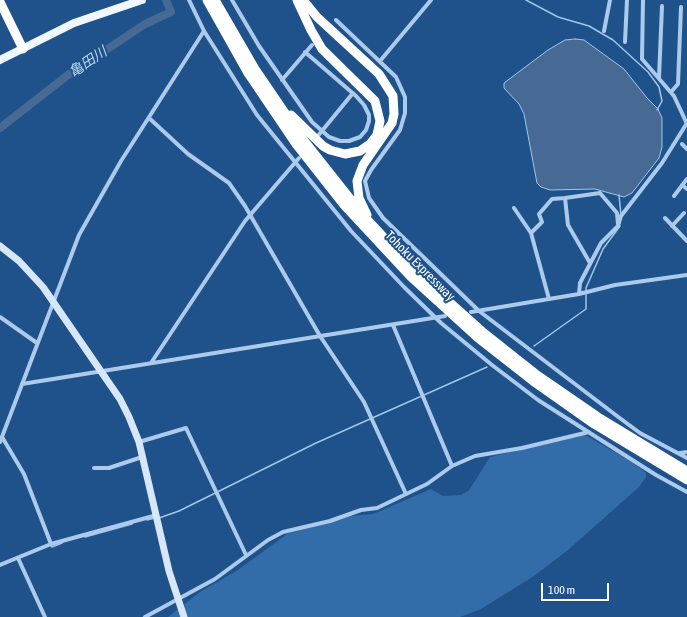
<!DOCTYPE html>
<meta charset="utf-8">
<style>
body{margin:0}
#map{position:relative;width:687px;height:617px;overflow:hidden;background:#1f528b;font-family:"Asap Condensed",sans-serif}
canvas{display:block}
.scale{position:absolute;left:541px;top:583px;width:68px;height:18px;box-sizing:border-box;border:2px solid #fff;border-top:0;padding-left:5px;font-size:12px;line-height:14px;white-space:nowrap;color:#fff;-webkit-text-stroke:3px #1f528b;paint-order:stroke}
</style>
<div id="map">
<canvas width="687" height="617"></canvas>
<div class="scale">100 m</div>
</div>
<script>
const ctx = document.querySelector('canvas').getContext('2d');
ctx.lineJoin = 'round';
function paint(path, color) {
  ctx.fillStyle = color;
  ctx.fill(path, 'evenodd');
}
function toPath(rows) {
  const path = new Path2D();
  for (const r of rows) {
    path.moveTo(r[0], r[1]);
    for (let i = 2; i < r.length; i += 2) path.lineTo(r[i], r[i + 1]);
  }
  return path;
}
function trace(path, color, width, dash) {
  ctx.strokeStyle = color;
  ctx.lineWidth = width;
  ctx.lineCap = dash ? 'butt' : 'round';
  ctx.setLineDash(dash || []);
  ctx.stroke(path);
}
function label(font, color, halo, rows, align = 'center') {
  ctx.font = font + ' "Asap Condensed","Noto Sans JP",sans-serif';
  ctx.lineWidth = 4;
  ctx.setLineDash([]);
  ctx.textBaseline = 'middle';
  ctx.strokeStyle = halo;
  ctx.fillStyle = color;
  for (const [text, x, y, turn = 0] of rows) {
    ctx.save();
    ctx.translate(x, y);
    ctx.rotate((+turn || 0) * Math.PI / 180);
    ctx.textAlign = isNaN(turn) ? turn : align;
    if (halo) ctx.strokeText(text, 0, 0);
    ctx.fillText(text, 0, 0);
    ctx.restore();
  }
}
const green = toPath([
 [585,435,632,462,646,473,646,477,639,487,568,550,534,576,481,609,460,617,168,617,200,592,238,570,287,534,351,516,373,514,431,489,443,496,461,495,468,491,473,484,490,457]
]);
const water = toPath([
 [575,39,584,40,624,69,647,98,658,109,662,118,662,147,659,158,632,193,624,197,595,189,550,190,541,187,537,183,524,114,519,104,504,88,504,83,548,50,565,40,575,39]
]);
const stream = toPath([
 [526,0,558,17,589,26,613,40,648,72,659,87,662,101,657,110],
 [619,195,621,215],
 [534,346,586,309,586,288,603,249,620,226],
 [159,518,179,511,316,443,487,367],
 [147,520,155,518],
 [85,537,132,524],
 [50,545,52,547,62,543]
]);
const river = toPath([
 [0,128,96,53,100,54,145,24,171,12,166,0]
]);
const street = toPath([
 [189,0,204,31,257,115,351,231,404,287,441,323,492,365,538,400,656,475,687,492],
 [232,0,259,46,312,122,329,137,340,141,349,141,360,137,366,130,369,121,369,115,364,105,356,96,305,52],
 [643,0,642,59,674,96,687,124],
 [336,20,396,77,405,97,405,113,400,130,371,170,365,181,369,198,383,218,479,311,621,419,640,433,687,458],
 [604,31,610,0],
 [625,42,627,0],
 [380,61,431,0],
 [659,78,662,6],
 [282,80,312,45],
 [671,92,678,84,681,7],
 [149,118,188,154,229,183,245,206,320,336,364,402,406,494],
 [317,137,353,93],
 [682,144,687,149],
 [682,185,687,189],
 [674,196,687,179],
 [514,208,531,233,549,299],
 [665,218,687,241],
 [672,226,684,213],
 [531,233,542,222,539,214,552,199,565,198],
 [590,263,568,225,565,198,600,193,617,213,618,224],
 [579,294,580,283,601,243,618,226,621,216,662,163,687,123],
 [471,312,579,294,615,285,687,275],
 [0,317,37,343],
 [393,325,452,466],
 [151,363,245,221,299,158],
 [22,384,445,316],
 [2,437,24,474,51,544],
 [0,442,79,235,121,161,204,31],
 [139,442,186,428,246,555],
 [680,453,687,452],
 [94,468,109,468,142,457],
 [18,558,45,617],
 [0,565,51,544,157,515],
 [145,617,215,579,268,540,283,532,330,521,361,510,377,508,427,484,452,466,475,456,522,448,589,432]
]);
const secondary = toPath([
 [0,246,19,261,43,287,120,399,129,417,139,442,169,571,184,617]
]);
const primary = toPath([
 [0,60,74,23,142,0]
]);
const highway = toPath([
 [207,0,248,73,296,144,344,205,411,277,478,338,533,381,594,424,687,480],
 [215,0,255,69,302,138,363,215,416,272,484,333,537,375,598,417,687,471],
 [303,0,317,17,379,74,393,96,394,114,392,123,363,165,357,181,359,198,367,215],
 [0,2,23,49],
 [291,115,323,146,330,150,345,154,360,151,370,144,377,135,380,121,375,101,322,49,311,30,297,0]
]);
const streetNames = [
 ["Tohoku Expressway",420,266,45]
];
const waterNames = [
 ["亀田川",88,62,-34]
];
paint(green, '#326ca9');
paint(water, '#466a93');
trace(water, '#9fc6ed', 1);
trace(stream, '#9fc6ed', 1.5);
trace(river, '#466a93', 8);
trace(street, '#accbec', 4);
trace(secondary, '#d7e7f9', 7);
trace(primary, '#f1f7ff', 8);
trace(highway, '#fff', 9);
label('13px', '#fff', '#1f528b', streetNames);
label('italic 14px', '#b7d5f3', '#1f528b', waterNames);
</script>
